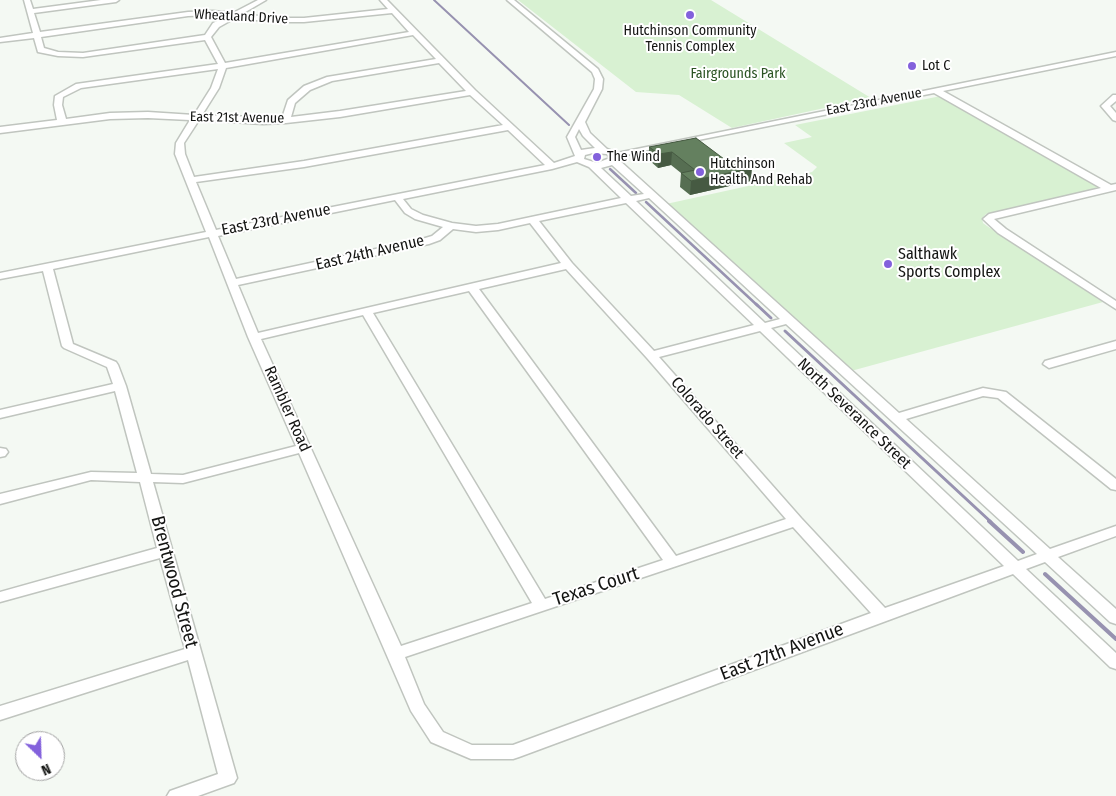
<!DOCTYPE html>
<style>
body{margin:0}
#map{position:relative;width:1116px;height:796px;overflow:hidden;background:#f4f9f3;font-family:"Fira Sans Condensed",sans-serif}
canvas{display:block}
.north{position:absolute;left:15px;top:731px;width:50px;height:50px;box-sizing:border-box;background:#fff;border:1px solid #a1a1a1;border-radius:50%;rotate:156deg;font-size:14px;font-weight:700;line-height:20px;text-align:center;color:#141513}
.north::after{content:'';display:block;margin:auto;width:18px;height:22px;background:#8361dc;clip-path:polygon(50% 0,100% 100%,50% 72%,0 100%)}
</style>
<div id="map">
<canvas width="1116" height="796"></canvas>
<div class="north">N</div>
</div>
<script>
const ctx = document.querySelector('canvas').getContext('2d');
ctx.lineJoin = 'round';
function paint(path, color) {
  ctx.fillStyle = color;
  ctx.fill(path, 'evenodd');
}
function toPath(rows) {
  const path = new Path2D();
  for (const r of rows) {
    path.moveTo(r[0], r[1]);
    for (let i = 2; i < r.length; i += 2) path.lineTo(r[i], r[i + 1]);
  }
  return path;
}
function trace(path, color, width, dash) {
  ctx.strokeStyle = color;
  ctx.lineWidth = width;
  ctx.lineCap = dash ? 'butt' : 'round';
  ctx.setLineDash(dash || []);
  ctx.stroke(path);
}
function label(font, color, halo, rows, align = 'center') {
  ctx.font = font + ' "Fira Sans Condensed",sans-serif';
  ctx.lineWidth = 4;
  ctx.setLineDash([]);
  ctx.textBaseline = 'middle';
  ctx.strokeStyle = halo;
  ctx.fillStyle = color;
  for (const [text, x, y, turn = 0] of rows) {
    ctx.save();
    ctx.translate(x, y);
    ctx.rotate((+turn || 0) * Math.PI / 180);
    ctx.textAlign = isNaN(turn) ? turn : align;
    if (halo) ctx.strokeText(text, 0, 0);
    ctx.fillText(text, 0, 0);
    ctx.restore();
  }
}
const green = toPath([
 [518,0,711,0,871,98,732,128,679,95,636,92],
 [941,96,1100,186,1097,188,986,214,982,218,983,223,987,226,1103,302,851,371,666,204,812,172,817,167,784,143,812,137,795,125]
]);
const streamFar3 = toPath([
 [434,0,569,125]
]);
const streamFar2 = toPath([
 [610,169,636,193],
 [646,202,758,306]
]);
const streamFar1 = toPath([
 [756,304,771,318],
 [785,331,991,522]
]);
const stream = toPath([
 [989,521,1023,552],
 [1045,574,1116,639]
]);
const minor = toPath([
 [24,0,30,0,33,9,101,0,119,0,116,2,34,13,40,32,188,12,213,11,233,13,258,0,266,0,242,14,276,18,304,18,388,9,380,0,387,0,475,90,554,163,575,156,567,137,594,89,595,79,592,72,507,0,514,0,598,69,603,79,602,89,585,122,590,133,607,149,617,153,1116,52,1116,56,943,91,1111,185,1116,184,1116,190,994,219,1006,229,1116,301,1116,309,998,233,983,219,989,214,1101,188,934,93,633,153,619,158,619,160,899,413,983,388,1006,392,1116,479,1116,490,1111,489,998,398,983,396,906,419,1050,549,1116,526,1116,536,1058,557,1116,609,1116,624,1110,622,1045,562,1026,569,1116,653,1116,669,1110,667,1013,574,519,757,513,759,471,759,431,742,411,711,299,453,183,483,153,482,237,778,234,783,198,796,167,796,170,791,218,774,188,660,0,720,0,706,185,649,160,558,0,602,0,592,157,548,140,482,91,480,0,504,0,494,91,472,137,473,115,391,0,418,0,410,113,384,107,367,64,348,62,346,43,271,0,279,0,273,206,232,175,154,176,143,190,120,148,118,110,119,0,133,0,127,57,120,54,105,55,96,76,84,218,64,205,40,83,57,58,56,38,52,34,38,0,42,0,38,33,33,24,0],
 [392,13,409,32,225,63,211,37,219,27,235,18,276,22,304,22,392,13],
 [213,15,226,17,213,23,205,35,83,53,58,52,44,48,41,37,188,16,213,15],
 [413,35,436,59,327,77,304,86,288,100,282,118,202,115,219,88,226,68,413,35],
 [439,63,466,91,340,111,291,117,295,103,310,90,332,81,439,63],
 [218,69,211,88,194,115,148,112,110,113,66,119,62,105,63,97,81,88,218,69],
 [470,95,503,125,304,161,194,177,185,154,184,143,199,120,263,124,286,123,340,117,470,95],
 [579,129,583,136,595,148,581,150,575,137,579,129],
 [508,130,545,165,216,230,196,182,304,167,508,130],
 [593,153,607,154,610,158,597,163,584,159,585,155,593,153],
 [577,162,589,167,621,198,498,224,476,226,452,223,423,215,411,209,403,199,552,169,577,162],
 [612,165,644,194,631,196,601,168,612,165],
 [649,198,780,319,765,323,636,201,649,198],
 [395,200,405,213,415,219,443,227,432,236,422,239,236,279,218,236,395,200],
 [626,203,754,325,654,351,572,263,539,221,626,203],
 [530,223,561,263,258,333,238,285,429,244,440,240,453,229,476,232,498,230,530,223],
 [209,237,248,337,296,446,183,475,151,474,126,386,118,365,116,362,73,344,53,269,209,237],
 [566,269,647,358,786,519,676,556,479,289,566,269],
 [469,291,663,560,545,599,373,313,469,291],
 [363,315,532,603,401,646,261,339,363,315],
 [786,324,1037,554,1018,561,771,328,786,324],
 [760,331,1004,566,885,608,801,518,659,357,760,331],
 [793,527,871,613,513,745,472,745,443,732,424,704,405,657,793,527],
 [1113,95,1116,95,1116,101,1110,106,1116,113,1116,121,1113,120,1101,106,1113,95],
 [1116,341,1116,349,1049,368,1043,364,1045,361,1116,341],
 [0,448,6,449,8,452,5,456,0,457,0,448]
]);
const wall = toPath([
 [696,138,751,181,690,195,680,187,681,173,671,165,658,168,649,160,649,147]
]);
const shadedWall = toPath([
 [672,152,671,165,658,168,659,154],
 [752,168,751,181,690,195,691,181]
]);
const building = toPath([
 [696,138,732,165,744,162,752,168,691,181,681,173,695,170,672,152,659,154,649,147,696,138]
]);
const markers = [
 [690,15,5,"#8361dc"],
 [912,66,5,"#8361dc"],
 [597,157,5,"#8361dc"],
 [700,172,5,"#8361dc"],
 [888,264,5,"#8361dc"]
];
const farStreetnames = [
 ["Wheatland Drive",241,17,3],
 ["East 23rd Avenue",874,102,-11],
 ["East 21st Avenue",237,118,1]
];
const farPoinames = [
 ["Hutchinson Community",690,31,"center"],
 ["Tennis Complex",690,47,"center"],
 ["Lot C",922,66],
 ["The Wind",607,157],
 ["Hutchinson",710,164],
 ["Health And Rehab",710,180]
];
const farParknames = [
 ["Fairgrounds Park",738,74]
];
const streetNames = [
 ["East 23rd Avenue",276,220,-11],
 ["East 24th Avenue",370,253,-13],
 ["Rambler Road",287,409,66],
 ["North Severance Street",854,414,44],
 ["Colorado Street",707,418,49]
];
const poiNames = [
 ["Salthawk",898,255],
 ["Sports Complex",898,273]
];
const nearStreetnames = [
 ["Brentwood Street",174,582,75],
 ["Texas Court",596,587,-18],
 ["East 27th Avenue",782,652,-21]
];
paint(green, '#d8f1d2');
trace(streamFar3, '#9792b0', 2);
trace(streamFar2, '#9792b0', 2.5);
trace(streamFar1, '#9792b0', 3);
trace(stream, '#9792b0', 4);
trace(minor, '#c0c5bf', 3);
paint(minor, '#fff');
paint(wall, '#566e52');
paint(shadedWall, '#465a42');
paint(building, '#64805f');
trace(building, '#465a42', 1);
for (const [x, y, r, color] of markers) {
  const dot = new Path2D();
  dot.arc(x, y, r, 0, 2 * Math.PI);
  ctx.fillStyle = color;
  ctx.fill(dot);
  trace(dot, '#fff', 2);
}
label('14px', '#141513', '#fff', farStreetnames);
label('14px', '#141513', '#fff', farPoinames, 'left');
label('14px', '#2a5322', '#fff', farParknames);
label('16px', '#141513', '#fff', streetNames);
label('16px', '#141513', '#fff', poiNames, 'left');
label('19px', '#141513', '#fff', nearStreetnames);
</script>
